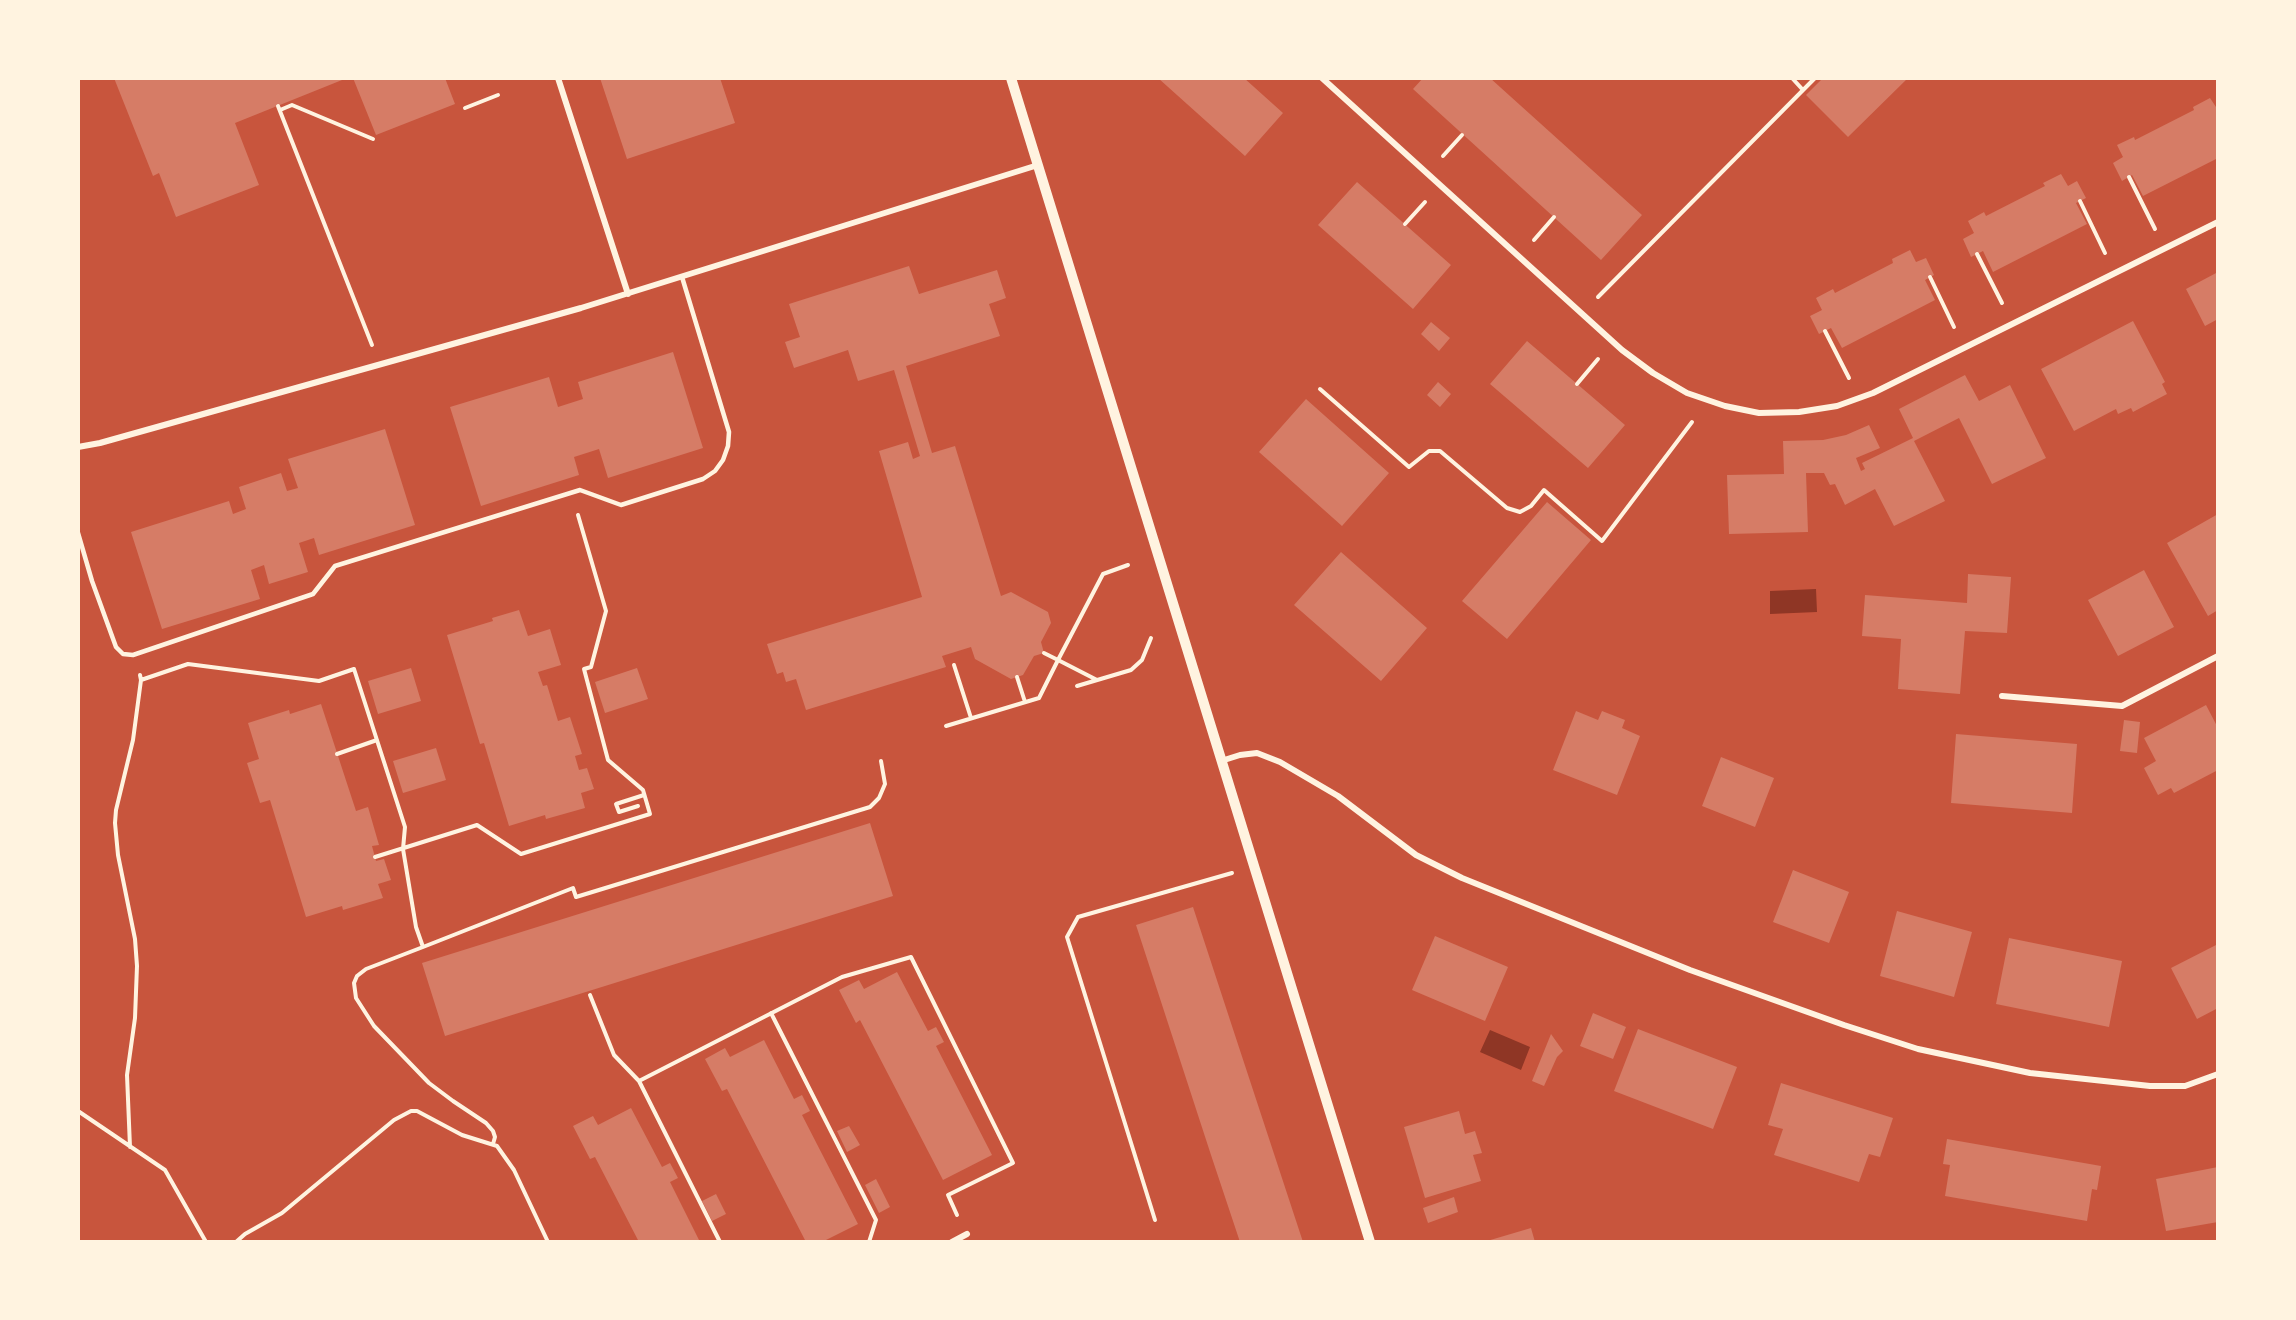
<!DOCTYPE html>
<style>
body{margin:0}
#map{position:relative;width:2296px;height:1320px;overflow:hidden;background:#c8553d;font-family:"PT Sans",sans-serif}
canvas{display:block}
.frame{position:absolute;inset:0;border:80px solid #fff3e0;pointer-events:none}
</style>
<div id="map">
<canvas width="2296" height="1320"></canvas>
<div class="frame"></div>
</div>
<script>
const ctx = document.querySelector('canvas').getContext('2d');
ctx.lineJoin = 'round';
function paint(path, color) {
  ctx.fillStyle = color;
  ctx.fill(path, 'evenodd');
}
function toPath(rows) {
  const path = new Path2D();
  for (const r of rows) {
    path.moveTo(r[0], r[1]);
    for (let i = 2; i < r.length; i += 2) path.lineTo(r[i], r[i + 1]);
  }
  return path;
}
function trace(path, color, width, dash) {
  ctx.strokeStyle = color;
  ctx.lineWidth = width;
  ctx.lineCap = dash ? 'butt' : 'round';
  ctx.setLineDash(dash || []);
  ctx.stroke(path);
}
const water = toPath([
 [1816,589,1817,612,1770,614,1770,591],
 [1490,1030,1530,1047,1521,1070,1480,1052]
]);
const building = toPath([
 [114,78,347,78,235,123,259,185,176,217,159,173,153,176],
 [353,78,445,78,455,104,376,135],
 [600,78,720,78,735,123,627,159],
 [1158,78,1244,78,1283,113,1245,156],
 [1423,78,1490,78,1642,215,1601,260,1413,89],
 [1823,78,1908,78,1848,137,1806,95],
 [2210,98,2218,110,2218,158,2143,196,2132,175,2122,181,2113,163,2123,157,2117,145,2134,137,2135,140,2194,110,2193,107],
 [2061,174,2068,186,2077,181,2086,198,2076,203,2087,224,1993,272,1983,251,1971,257,1963,239,1974,233,1968,221,1984,212,1986,216,2045,186,2043,183],
 [1357,182,1451,265,1413,309,1318,225],
 [1910,250,1916,262,1926,258,1934,275,1925,280,1935,300,1842,348,1831,328,1819,334,1810,316,1822,310,1816,298,1833,289,1835,293,1893,263,1892,259],
 [909,266,919,294,997,270,1006,298,989,304,1000,336,906,366,932,453,955,446,1001,596,1011,592,1048,612,1051,623,1041,642,1044,653,1034,656,1023,675,1011,679,975,659,971,647,942,656,946,667,806,710,796,679,786,682,783,672,777,674,767,644,922,597,879,451,908,442,913,459,920,456,894,370,858,381,848,350,794,368,785,342,800,337,789,304],
 [2218,272,2218,319,2205,326,2186,289],
 [2133,321,2165,382,2162,384,2167,394,2133,412,2131,408,2118,414,2116,409,2074,431,2041,369],
 [1431,322,1450,338,1439,351,1421,334],
 [1527,341,1625,425,1588,468,1490,384],
 [673,352,703,448,608,478,599,449,574,457,579,475,481,506,450,407,549,377,558,407,583,399,578,382],
 [1965,375,1979,401,2010,385,2046,458,1992,484,1959,418,1914,441,1945,501,1894,526,1875,489,1845,505,1835,484,1830,485,1824,473,1806,473,1808,532,1729,534,1727,475,1784,474,1783,441,1823,440,1846,435,1869,425,1880,448,1856,458,1861,471,1865,469,1862,463,1913,438,1899,409],
 [1438,382,1451,394,1440,407,1427,395],
 [1306,399,1389,473,1342,526,1259,452],
 [385,429,415,525,319,555,314,538,299,543,308,572,269,584,264,565,251,570,260,599,162,629,131,532,229,501,233,514,246,509,239,487,281,473,287,491,298,488,288,459],
 [1547,502,1591,540,1507,639,1462,601],
 [2218,514,2218,610,2208,616,2167,543],
 [1341,552,1427,628,1381,681,1294,605],
 [2144,570,2174,627,2118,656,2088,600],
 [1968,574,2011,577,2007,633,1965,631,1960,694,1898,689,1901,639,1862,636,1865,595,1967,603],
 [519,610,528,636,550,629,561,665,538,672,543,686,547,685,558,721,570,717,582,754,575,756,579,770,587,768,594,789,581,793,585,808,546,819,545,815,509,826,484,743,480,744,447,635,493,621,492,618],
 [411,668,421,701,378,714,368,681],
 [637,668,648,699,605,713,595,682],
 [321,704,356,811,368,807,379,845,372,846,376,861,384,859,391,880,378,884,383,898,343,910,342,906,306,917,270,800,260,803,247,763,259,759,248,723,289,710,290,714],
 [2206,705,2218,728,2218,770,2174,793,2171,788,2158,795,2144,768,2156,761,2144,738],
 [1576,711,1598,720,1602,711,1625,720,1622,728,1640,736,1617,795,1553,770],
 [2124,720,2140,722,2137,753,2120,751],
 [1956,734,2077,744,2072,813,1951,803],
 [436,748,446,780,403,793,393,761],
 [1721,757,1774,778,1755,827,1702,806],
 [870,823,893,896,445,1036,422,963],
 [1793,870,1849,892,1829,943,1773,922],
 [1193,907,1230,1020,1303,1242,1240,1242,1211,1155,1136,925],
 [1897,911,1972,932,1954,997,1880,976],
 [1435,936,1508,967,1485,1021,1412,990],
 [2009,938,2122,961,2109,1027,1996,1004],
 [2218,944,2218,1008,2197,1019,2171,968],
 [897,972,928,1031,936,1027,944,1042,936,1046,992,1155,943,1180,860,1020,856,1023,839,990,859,980,864,989],
 [1593,1013,1626,1027,1613,1059,1580,1046],
 [1638,1029,1737,1067,1713,1129,1614,1091],
 [1551,1034,1563,1051,1557,1057,1544,1086,1532,1081],
 [764,1040,794,1099,802,1095,810,1111,802,1115,858,1224,822,1242,806,1242,727,1089,722,1091,705,1059,725,1048,730,1057],
 [1781,1083,1893,1118,1880,1157,1869,1154,1859,1182,1774,1155,1783,1129,1768,1125],
 [631,1108,662,1167,670,1163,678,1178,670,1182,700,1242,639,1242,595,1157,590,1159,573,1126,593,1116,598,1125],
 [1459,1111,1465,1134,1475,1131,1482,1153,1473,1155,1481,1181,1425,1198,1404,1127],
 [849,1126,860,1145,847,1152,837,1131],
 [1947,1139,2101,1166,2097,1190,2092,1189,2087,1221,1945,1196,1950,1165,1943,1164],
 [2218,1167,2218,1222,2166,1231,2156,1179],
 [876,1179,890,1207,879,1213,865,1185],
 [716,1194,726,1214,712,1221,702,1201],
 [1454,1197,1458,1212,1428,1223,1423,1208],
 [1531,1228,1535,1242,1487,1242,1487,1241]
]);
const path = toPath([
 [1792,78,1803,90],
 [278,106,372,345],
 [465,108,498,95],
 [280,110,292,105,373,139],
 [1443,156,1462,135],
 [2129,177,2155,229],
 [2080,201,2105,253],
 [1405,224,1425,202],
 [1534,240,1554,217],
 [1977,254,2002,303],
 [1930,277,1954,327],
 [1598,297,1815,78],
 [1825,331,1849,378],
 [1577,384,1598,359],
 [1320,389,1409,467,1429,451,1440,451,1507,508,1520,512,1531,506,1544,490,1602,541,1692,422],
 [954,665,971,718],
 [140,675,141,680,188,664,319,681,354,669,405,827,403,849,416,927,423,947,366,969,357,976,354,983,356,998,374,1026,429,1083,453,1101,486,1123,493,1131,495,1137,493,1144],
 [1017,677,1025,702],
 [1097,680,1058,660,1103,574,1128,565],
 [1077,686,1131,670,1142,660,1151,638],
 [946,726,1039,698,1058,660,1044,653],
 [337,754,377,740],
 [638,806,619,812,616,804,644,795],
 [375,857,477,825,521,854,650,814,643,790,608,760,584,669,591,667,606,611,578,515],
 [423,947,573,888,576,897,870,807,879,798,885,784,881,761],
 [590,995,614,1055,639,1081,720,1242],
 [771,1013,876,1220,869,1242],
 [639,1081,842,977,911,957,1013,1163,948,1195,957,1215],
 [78,1111,165,1170,206,1242],
 [130,1147,127,1075,135,1018,137,966,135,939,118,855,115,823,116,810,133,740,141,680],
 [1155,1220,1067,937,1078,917,1232,873],
 [236,1242,245,1234,282,1213,394,1120,411,1111,417,1111,462,1135,497,1146,514,1170,548,1242]
]);
const service = toPath([
 [78,533,92,581,116,647,123,654,133,655,313,594,335,566,580,490,621,505,703,479,715,471,723,460,728,446,729,432,682,277]
]);
const minor = toPath([
 [558,78,628,294],
 [1322,78,1622,350,1653,373,1687,393,1725,406,1759,413,1799,412,1837,406,1873,393,2218,222],
 [78,447,100,443,581,308,1038,165],
 [2002,696,2122,706,2218,656],
 [1221,761,1240,755,1257,753,1280,762,1338,796,1416,855,1462,878,1690,970,1844,1025,1918,1049,2030,1073,2150,1086,2185,1086,2218,1074],
 [952,1242,967,1234]
]);
const tertiary = toPath([
 [1011,78,1370,1242]
]);
paint(water, '#8f3625');
paint(building, '#d67c66');
trace(path, '#fff3e0', 4);
trace(service, '#fff3e0', 4.5);
trace(minor, '#fff3e0', 6);
trace(tertiary, '#fff3e0', 10);
</script>
